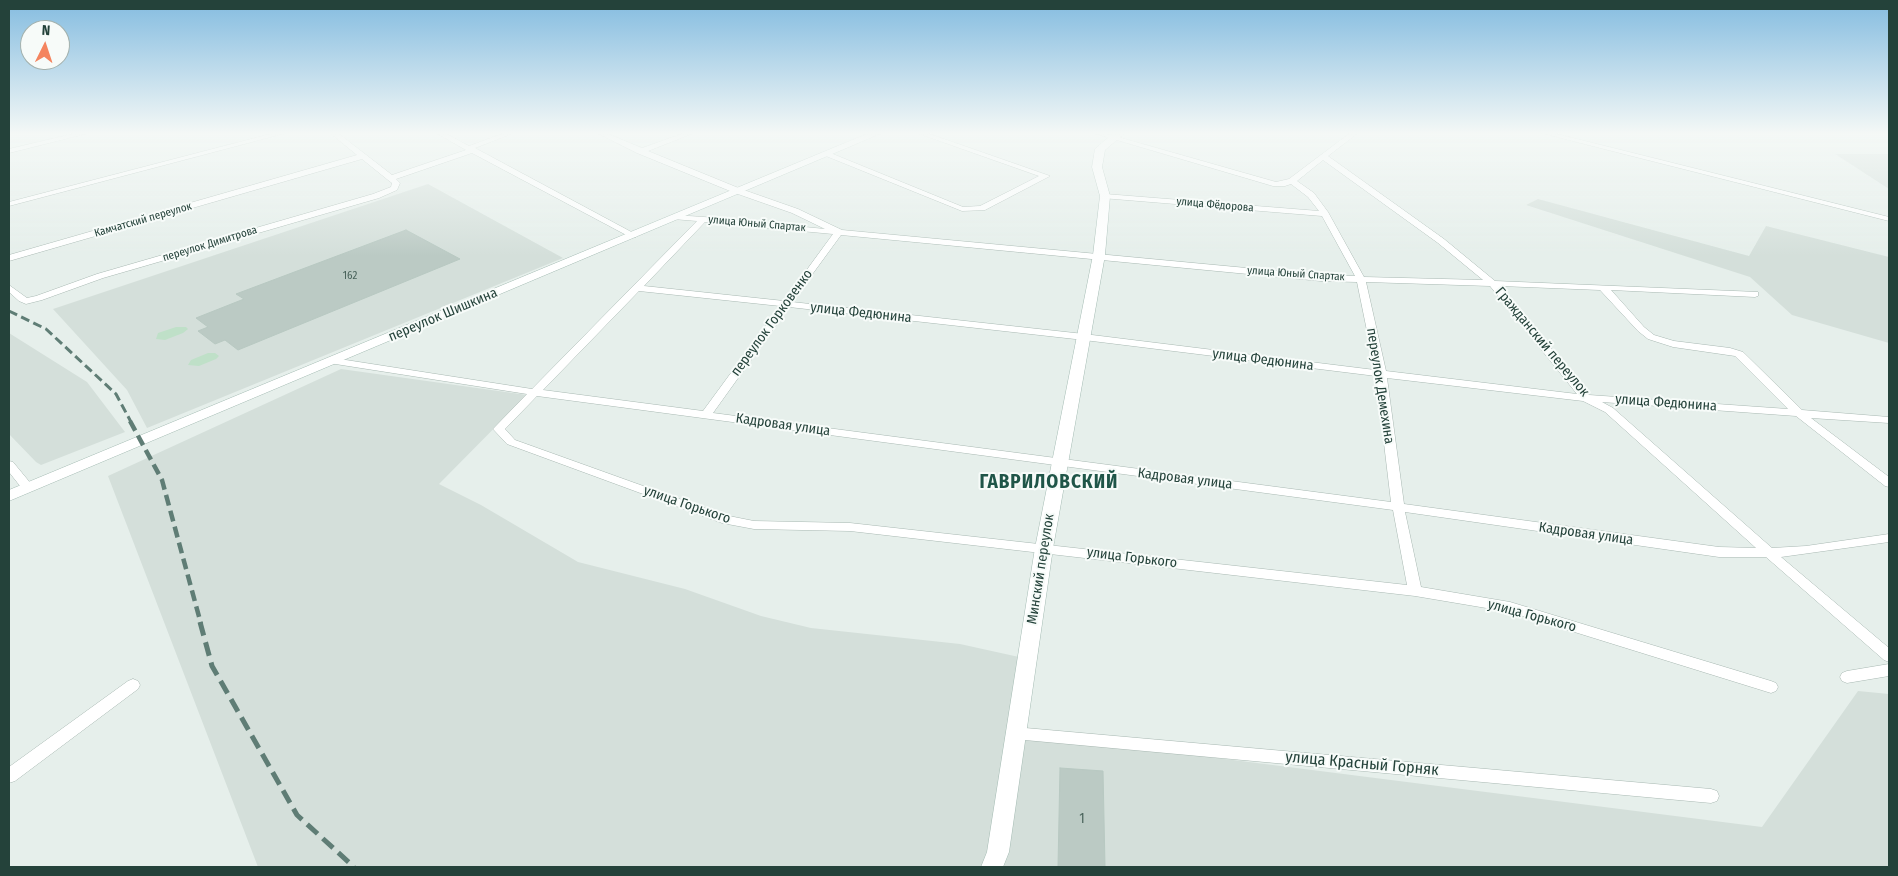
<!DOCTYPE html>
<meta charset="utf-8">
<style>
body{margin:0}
#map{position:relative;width:1898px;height:876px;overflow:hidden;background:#e6efeb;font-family:"Fira Sans Condensed",sans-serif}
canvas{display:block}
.frame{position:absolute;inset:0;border:10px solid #24423a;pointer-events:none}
.north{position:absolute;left:20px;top:20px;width:50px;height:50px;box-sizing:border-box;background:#f7fbf9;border:1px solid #a3b1ad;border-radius:50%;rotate:4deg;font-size:14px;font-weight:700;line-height:20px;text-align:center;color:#24423a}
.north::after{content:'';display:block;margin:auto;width:18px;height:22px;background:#f4845f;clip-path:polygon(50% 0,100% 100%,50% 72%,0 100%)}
</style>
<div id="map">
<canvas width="1898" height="876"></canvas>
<div class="frame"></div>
<div class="north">N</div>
</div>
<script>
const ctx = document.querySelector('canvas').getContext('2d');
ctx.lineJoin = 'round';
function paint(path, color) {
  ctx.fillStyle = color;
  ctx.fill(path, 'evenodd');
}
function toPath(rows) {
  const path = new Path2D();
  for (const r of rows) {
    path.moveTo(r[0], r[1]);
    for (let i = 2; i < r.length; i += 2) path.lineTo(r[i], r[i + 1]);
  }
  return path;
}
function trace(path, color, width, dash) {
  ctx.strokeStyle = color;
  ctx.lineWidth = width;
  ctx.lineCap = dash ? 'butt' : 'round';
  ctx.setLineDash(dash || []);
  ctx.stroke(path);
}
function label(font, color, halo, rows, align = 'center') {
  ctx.font = font + ' "Fira Sans Condensed",sans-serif';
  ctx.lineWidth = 4;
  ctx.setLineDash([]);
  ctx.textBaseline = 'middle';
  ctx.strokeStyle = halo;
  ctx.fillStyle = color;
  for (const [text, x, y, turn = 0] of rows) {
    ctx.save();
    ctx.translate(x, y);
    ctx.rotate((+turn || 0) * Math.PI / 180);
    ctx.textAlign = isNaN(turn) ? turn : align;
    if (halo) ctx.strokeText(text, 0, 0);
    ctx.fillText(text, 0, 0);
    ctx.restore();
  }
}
const built = toPath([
 [1835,154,1889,154,1889,189],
 [428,184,563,258,147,428,127,390,53,309],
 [1538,199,1749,256,1766,226,1889,257,1889,343,1792,315,1750,277,1526,205],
 [9,333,87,382,125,432,41,465,36,462,9,434],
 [341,369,527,395,439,484,481,505,578,562,685,589,761,616,811,628,960,644,1028,659,1020,733,1762,827,1858,691,1889,694,1889,867,258,867,108,476]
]);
const green = toPath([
 [176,327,186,327,188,329,183,333,165,340,156,339,158,333],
 [208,353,215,353,219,356,216,359,199,366,188,365,191,360]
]);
const building = toPath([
 [406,230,460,259,238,350,225,340,215,344,198,331,208,327,196,318,244,299,236,294,406,230],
 [1060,768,1103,771,1105,867,1058,867,1060,768]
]);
const street = toPath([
 [76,133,89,133,9,153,9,149,76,133],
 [274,133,286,133,9,206,9,202,274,133],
 [330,133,338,133,392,175,466,150,436,133,445,133,469,146,504,133,514,133,475,148,637,235,636,237,630,237,472,153,396,179,400,183,397,190,379,198,103,278,42,300,26,304,19,301,9,292,9,285,27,298,36,296,97,274,373,194,391,187,392,183,388,180,362,159,9,261,9,255,357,155,330,133],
 [597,133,606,133,642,148,684,133,694,133,648,151,741,189,798,209,842,230,1321,275,1355,276,1322,216,1102,198,1101,196,1105,194,1319,211,1308,197,1291,184,1285,186,1273,186,1093,133,1104,133,1276,182,1289,179,1350,133,1358,133,1328,156,1444,239,1495,281,1758,292,1758,296,1755,297,1611,290,1644,327,1654,335,1674,341,1730,348,1743,352,1802,410,1889,417,1889,423,1811,418,1889,477,1889,487,1885,486,1796,416,1602,402,1613,408,1772,548,1806,546,1889,534,1889,542,1781,557,1889,648,1889,662,1884,660,1766,557,1719,557,1405,512,1421,587,1510,602,1771,681,1776,683,1778,687,1776,691,1771,693,1510,612,1415,596,850,531,754,529,722,523,507,444,493,429,527,394,329,363,328,361,333,358,532,389,697,221,673,219,673,215,704,217,825,229,792,213,735,193,637,153,597,133],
 [1323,160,1438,243,1483,280,1364,277,1328,212,1314,193,1297,181,1323,160],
 [705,222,833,234,784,301,644,286,705,222],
 [841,235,1321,281,1357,282,1375,370,1084,334,792,302,841,235],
 [1366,282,1490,286,1577,394,1386,371,1366,282],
 [1500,286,1600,290,1638,331,1648,339,1673,347,1735,356,1788,409,1589,395,1500,286],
 [639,291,780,306,703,411,543,390,639,291],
 [789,307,1084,340,1376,376,1391,502,713,413,789,307],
 [1387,378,1583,401,1605,412,1756,548,1719,547,1404,504,1387,378],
 [537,396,1393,510,1407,585,850,523,754,521,724,515,515,440,505,429,537,396],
 [917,133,927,133,1050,176,985,210,962,211,821,154,828,152,963,207,980,206,1039,176,917,133],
 [1541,133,1553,133,1889,217,1889,221,1541,133],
 [9,461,13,462,32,485,34,488,32,491,24,491,9,472,9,461],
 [1889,664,1889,676,1847,683,1842,681,1840,677,1842,673,1847,671,1889,664],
 [133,679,138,681,140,685,138,689,15,781,9,783,9,767,128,681,133,679],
 [1014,727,1711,789,1717,791,1719,796,1717,801,1711,803,1014,739,1009,738,1006,733,1009,728,1014,727]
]);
const secondary = toPath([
 [869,133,882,133,9,501,9,490,869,133],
 [1113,133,1125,133,1105,150,1102,167,1110,196,1105,255,1053,548,1009,852,1003,867,981,867,987,852,1035,548,1093,255,1100,196,1092,167,1095,149,1113,133]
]);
const railFar2 = toPath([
 [9,311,46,329,116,394,131,422]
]);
const railFar1 = toPath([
 [130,421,162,480,201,624]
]);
const rail = toPath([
 [200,622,212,666,297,815,354,867]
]);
const farStreetnames = [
 ["улица Фёдорова",1215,205,5],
 ["Камчатский переулок",143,220,-16],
 ["улица Юный Спартак",757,224,5],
 ["переулок Димитрова",210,244,-17],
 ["улица Юный Спартак",1296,274,4]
];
const numberNames = [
 ["162",350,276]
];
const streetNames = [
 ["улица Федюнина",861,313,6],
 ["переулок Шишкина",443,315,-23],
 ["переулок Горковенко",772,323,-54],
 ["Гражданский переулок",1542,342,50],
 ["улица Федюнина",1263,360,7],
 ["переулок Демехина",1380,386,81],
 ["улица Федюнина",1666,403,4],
 ["Кадровая улица",783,425,8],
 ["Кадровая улица",1185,479,7],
 ["улица Горького",687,505,19],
 ["Кадровая улица",1586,534,8],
 ["улица Горького",1132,558,7],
 ["Минский переулок",1041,569,-81],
 ["улица Горького",1532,616,15]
];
const nearNumbernames = [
 ["1",1082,819]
];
const nearStreetnames = [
 ["улица Красный Горняк",1362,764,5]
];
const districtNames = [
 ["ГАВРИЛОВСКИЙ",1049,483]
];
paint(built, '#d4dfda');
paint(green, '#bfe0c8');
paint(building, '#bbcac4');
trace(building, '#b8c9c2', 1);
trace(street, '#a8b8b2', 1);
trace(secondary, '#a4bbb3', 1);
paint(street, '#fff');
paint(secondary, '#fff');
trace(railFar2, '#5f7d75', 3, [9, 4.5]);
trace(railFar1, '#5f7d75', 4.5, [11, 5.5]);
trace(rail, '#5f7d75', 5, [14, 7]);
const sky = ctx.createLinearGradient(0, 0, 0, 256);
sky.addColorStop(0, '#84bce0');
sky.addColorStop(0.52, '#f4f8f6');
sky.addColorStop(1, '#f4f8f600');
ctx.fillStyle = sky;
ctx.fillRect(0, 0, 1898, 256);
label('11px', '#24423a', '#f7fbf9', farStreetnames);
label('11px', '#4a645c', null, numberNames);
label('14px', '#24423a', '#f7fbf9', streetNames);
label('14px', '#4a645c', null, nearNumbernames);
label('16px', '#24423a', '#f7fbf9', nearStreetnames);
ctx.letterSpacing = '1px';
label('bold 19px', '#1f5548', '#f7fbf9', districtNames);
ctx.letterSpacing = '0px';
</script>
